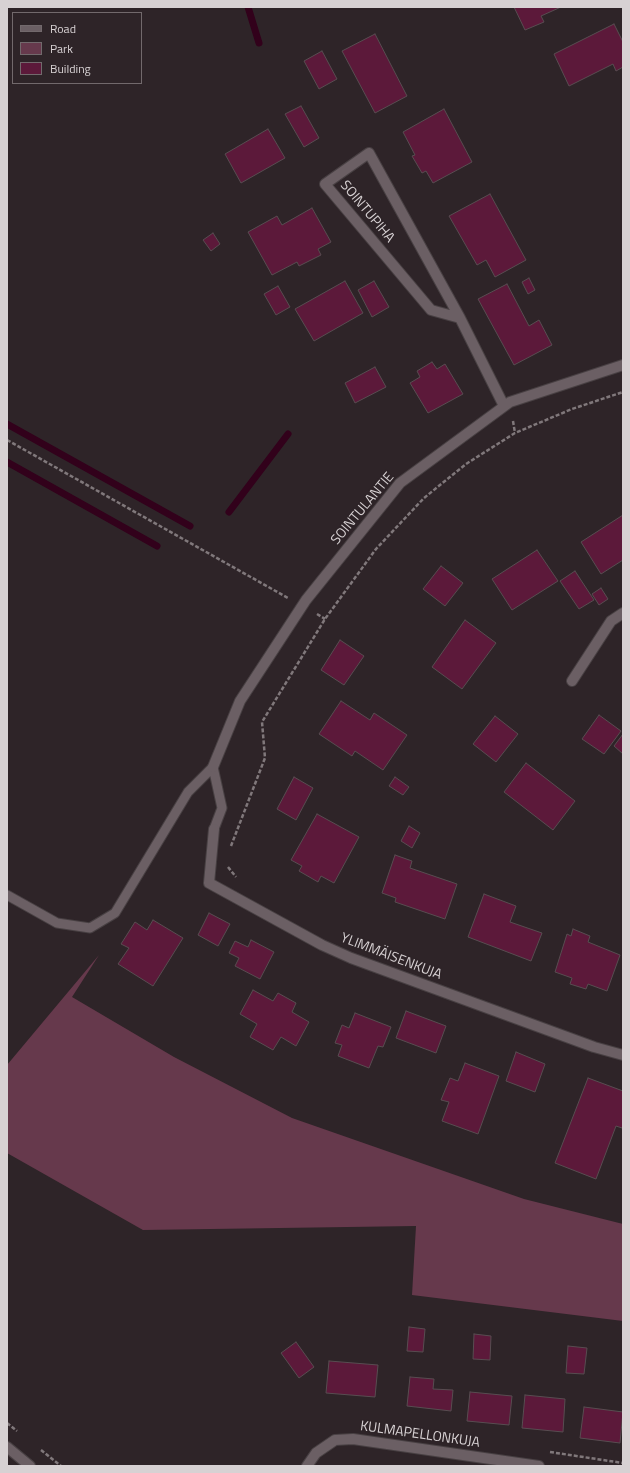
<!DOCTYPE html>
<meta charset="utf-8">
<style>
body{margin:0}
#map{position:relative;width:630px;height:1473px;overflow:hidden;background:#2e2428;font-family:"Titillium Web",sans-serif}
canvas{display:block}
.frame{position:absolute;inset:0;border:8px solid #d7d1d3;pointer-events:none}
.legend{position:absolute;left:12px;top:12px;width:130px;height:72px;box-sizing:border-box;background:#2e2428;border:1px solid #72696c;margin:0;padding:5px 7px;list-style:none;font-size:12px;color:#d7d1d3}
.legend li{display:flex;align-items:center;gap:8px;height:20px}
.legend b{width:20px;border:1px solid #72696c}
</style>
<div id="map">
<canvas width="630" height="1473"></canvas>
<div class="frame"></div>
<ul class="legend">
<li><b style="height:5px;background:#6b5f64"></b>Road</li>
<li><b style="height:11px;background:#66394c"></b>Park</li>
<li><b style="height:11px;background:#5c193a"></b>Building</li>
</ul>
</div>
<script>
const ctx = document.querySelector('canvas').getContext('2d');
ctx.lineJoin = 'round';
function paint(path, color) {
  ctx.fillStyle = color;
  ctx.fill(path, 'evenodd');
}
function toPath(rows) {
  const path = new Path2D();
  for (const r of rows) {
    path.moveTo(r[0], r[1]);
    for (let i = 2; i < r.length; i += 2) path.lineTo(r[i], r[i + 1]);
  }
  return path;
}
function trace(path, color, width, dash) {
  ctx.strokeStyle = color;
  ctx.lineWidth = width;
  ctx.lineCap = dash ? 'butt' : 'round';
  ctx.setLineDash(dash || []);
  ctx.stroke(path);
}
function label(font, color, halo, rows, align = 'center') {
  ctx.font = font + ' "Titillium Web",sans-serif';
  ctx.lineWidth = 3;
  ctx.setLineDash([]);
  ctx.textBaseline = 'middle';
  ctx.strokeStyle = halo;
  ctx.fillStyle = color;
  for (const [text, x, y, turn = 0] of rows) {
    ctx.save();
    ctx.translate(x, y);
    ctx.rotate((+turn || 0) * Math.PI / 180);
    ctx.textAlign = isNaN(turn) ? turn : align;
    if (halo) ctx.strokeText(text, 0, 0);
    ctx.fillText(text, 0, 0);
    ctx.restore();
  }
}
const green = toPath([
 [99,955,72,997,174,1057,292,1118,524,1199,623,1224,623,1321,412,1295,416,1226,143,1230,7,1153,7,1065]
]);
const stream = toPath([
 [248,7,259,43],
 [7,424,190,526],
 [7,462,157,546],
 [229,512,288,434]
]);
const building = toPath([
 [514,7,561,7,541,16,544,22,525,30,514,7],
 [614,24,623,42,623,67,616,71,613,64,569,86,554,54,614,24],
 [375,34,407,96,375,113,342,51,375,34],
 [322,51,337,79,319,89,304,61,322,51],
 [301,106,319,138,304,147,285,114,301,106],
 [444,109,472,162,433,183,426,171,422,173,412,156,415,155,403,132,444,109],
 [268,129,285,158,241,183,225,154,268,129],
 [490,194,526,260,495,277,486,260,477,265,449,216,490,194],
 [312,208,331,242,318,249,321,255,299,266,297,262,272,275,248,232,277,216,282,225,312,208],
 [213,233,220,244,211,251,203,240,213,233],
 [529,278,535,290,528,294,522,282,529,278],
 [345,281,363,313,314,341,295,309,345,281],
 [374,281,389,307,372,317,358,290,374,281],
 [507,284,529,326,539,320,552,345,514,365,478,299,507,284],
 [278,286,290,307,276,315,264,294,278,286],
 [432,362,437,369,445,364,463,394,428,413,410,383,420,377,417,371,432,362],
 [375,367,386,387,355,403,345,383,375,367],
 [623,515,623,560,601,574,581,542,623,515],
 [537,550,558,581,512,610,492,579,537,550],
 [441,566,463,583,445,606,423,589,441,566],
 [575,571,594,600,579,609,560,581,575,571],
 [601,588,608,599,599,605,592,594,601,588],
 [465,620,496,643,462,689,432,667,465,620],
 [340,640,364,656,344,685,321,670,340,640],
 [341,701,370,720,374,713,407,735,383,770,355,751,352,756,319,734,341,701],
 [599,715,621,731,604,754,582,739,599,715],
 [495,716,518,734,496,762,473,744,495,716],
 [623,734,623,754,614,746,623,734],
 [526,763,575,801,553,830,504,792,526,763],
 [294,777,313,788,296,820,277,809,294,777],
 [395,777,409,787,403,795,389,786,395,777],
 [317,814,359,837,334,883,321,876,318,882,299,871,302,866,291,860,317,814],
 [409,826,420,833,412,848,401,841,409,826],
 [395,855,412,861,410,868,457,884,445,919,395,902,396,898,382,893,395,855],
 [484,894,516,906,510,922,542,933,531,961,468,937,484,894],
 [209,913,230,924,218,946,198,935,209,913],
 [153,920,183,938,153,986,118,964,129,948,121,944,135,922,147,930,153,920],
 [573,929,590,936,588,942,620,955,607,991,588,984,586,989,570,984,572,978,555,972,567,934,571,936,573,929],
 [251,940,274,952,260,979,235,966,239,958,229,953,235,941,248,947,251,940],
 [253,990,273,1001,278,993,296,1003,292,1012,309,1022,296,1046,281,1037,273,1050,250,1037,257,1024,240,1014,253,990],
 [406,1011,446,1026,436,1053,396,1038,406,1011],
 [355,1013,391,1027,383,1047,378,1046,369,1068,338,1056,342,1045,335,1043,342,1025,349,1028,355,1013],
 [516,1052,545,1064,535,1092,506,1081,516,1052],
 [465,1063,499,1076,478,1134,442,1121,449,1102,441,1100,450,1078,458,1081,465,1063],
 [588,1078,623,1091,623,1125,622,1128,616,1126,596,1179,555,1163,588,1078],
 [409,1327,425,1329,423,1352,407,1351,409,1327],
 [474,1334,491,1336,490,1360,473,1359,474,1334],
 [296,1342,314,1367,299,1378,281,1353,296,1342],
 [568,1346,587,1348,584,1374,566,1373,568,1346],
 [329,1361,378,1365,375,1397,326,1393,329,1361],
 [410,1377,434,1379,433,1389,453,1390,451,1411,407,1406,410,1377],
 [470,1392,512,1396,509,1425,467,1421,470,1392],
 [525,1395,565,1399,563,1432,522,1428,525,1395],
 [584,1407,623,1412,620,1443,580,1438,584,1407]
]);
const path = toPath([
 [513,421,515,433],
 [7,440,288,598],
 [317,614,325,619],
 [231,846,265,758,262,722,325,619,376,549,424,498,466,464,515,433,572,409,623,392],
 [228,867,236,877],
 [7,1423,17,1431],
 [41,1450,61,1466],
 [550,1452,623,1463]
]);
const lane = toPath([
 [213,767,222,808,214,829],
 [7,895,57,923,90,928,115,913,188,792,213,767]
]);
const street = toPath([
 [460,318,431,310,325,184,369,153,460,318,504,406],
 [572,681,611,621,623,613],
 [213,767,240,701,306,600,400,483,510,402,623,365],
 [214,829,209,883,322,945,351,958,594,1047,623,1055],
 [7,1447,30,1466],
 [307,1466,316,1453,335,1440,353,1439,539,1466]
]);
const streetNames = [
 ["SOINTUPIHA",367,212,50],
 ["SOINTULANTIE",363,509,-50],
 ["YLIMMÄISENKUJA",391,957,21],
 ["KULMAPELLONKUJA",420,1435,8]
];
paint(green, '#66394c');
trace(stream, '#32011b', 7);
paint(building, '#5c193a');
trace(building, '#584d51', 1);
trace(lane, '#484043', 11);
trace(street, '#484043', 12);
trace(path, '#80787b', 2.5, [4, 2]);
trace(lane, '#6b5f64', 9);
trace(street, '#6b5f64', 10);
label('14px', '#d7d1d3', '#2e2428', streetNames);
</script>
